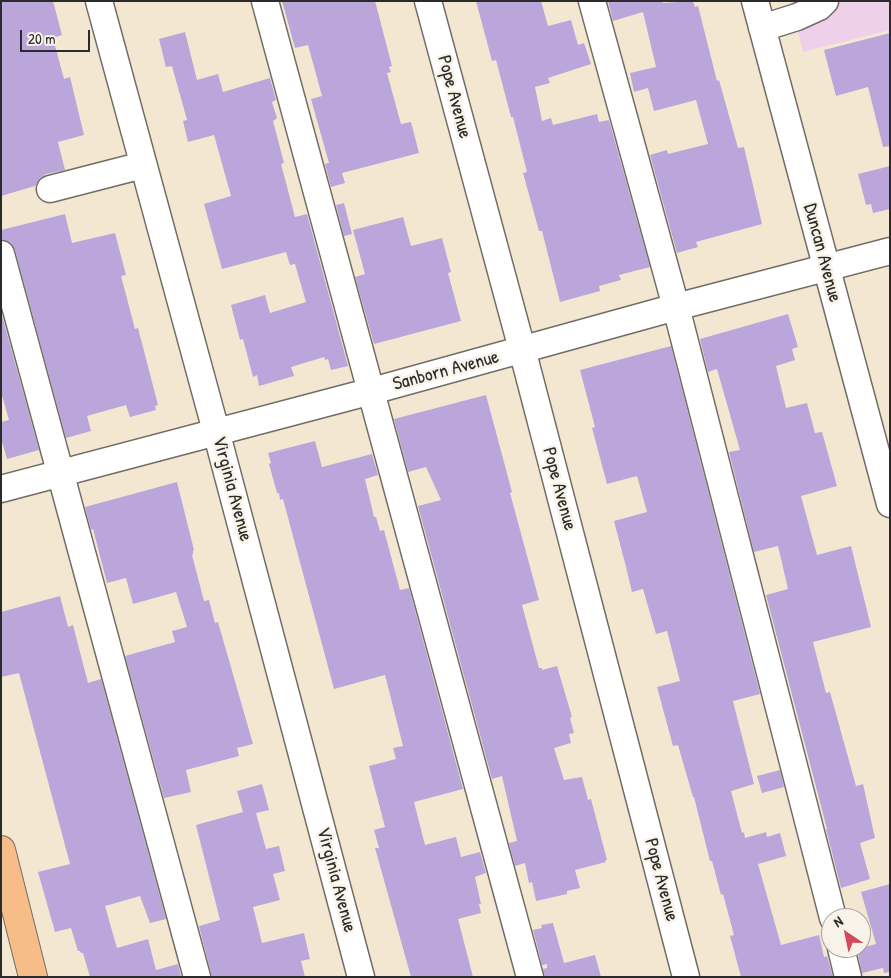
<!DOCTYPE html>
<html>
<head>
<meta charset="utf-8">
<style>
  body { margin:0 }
  #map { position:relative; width:891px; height:978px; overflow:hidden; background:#f4e7d1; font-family:"Patrick Hand",sans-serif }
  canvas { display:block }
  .frame { position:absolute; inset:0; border:2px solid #2b2b2b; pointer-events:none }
  .north { position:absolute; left:821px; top:908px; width:50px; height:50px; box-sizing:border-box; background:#f7f3e8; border:1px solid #a5a39c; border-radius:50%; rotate:326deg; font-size:14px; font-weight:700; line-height:20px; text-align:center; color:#2b2b2b }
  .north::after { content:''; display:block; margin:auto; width:18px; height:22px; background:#d1495b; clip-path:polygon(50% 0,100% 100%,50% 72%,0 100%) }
  .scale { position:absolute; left:20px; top:30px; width:70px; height:22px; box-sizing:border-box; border:2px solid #2b2b2b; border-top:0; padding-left:6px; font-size:15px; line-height:18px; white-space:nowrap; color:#2b2b2b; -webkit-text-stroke:4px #f7f3e8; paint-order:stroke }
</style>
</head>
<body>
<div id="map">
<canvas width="891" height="978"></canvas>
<div class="frame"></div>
<div class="north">N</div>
<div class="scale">20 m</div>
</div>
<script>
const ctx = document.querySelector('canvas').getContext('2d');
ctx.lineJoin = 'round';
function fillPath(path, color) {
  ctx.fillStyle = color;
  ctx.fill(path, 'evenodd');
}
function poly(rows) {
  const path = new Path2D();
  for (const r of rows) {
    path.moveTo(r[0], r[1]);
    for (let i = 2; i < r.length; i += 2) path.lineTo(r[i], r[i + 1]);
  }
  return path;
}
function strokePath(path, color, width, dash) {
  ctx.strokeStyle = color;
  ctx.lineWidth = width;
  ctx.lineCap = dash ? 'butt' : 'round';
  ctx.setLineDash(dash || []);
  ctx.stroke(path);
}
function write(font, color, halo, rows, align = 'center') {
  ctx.font = font + ' "Patrick Hand",sans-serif';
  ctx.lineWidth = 5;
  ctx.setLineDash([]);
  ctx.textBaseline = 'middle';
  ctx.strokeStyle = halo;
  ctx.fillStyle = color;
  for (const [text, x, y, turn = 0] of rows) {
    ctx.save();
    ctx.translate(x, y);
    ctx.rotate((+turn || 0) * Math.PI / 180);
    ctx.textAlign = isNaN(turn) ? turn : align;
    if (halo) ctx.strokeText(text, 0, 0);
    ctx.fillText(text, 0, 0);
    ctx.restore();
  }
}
fillPath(poly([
  [790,1,890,1,890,30,803,52]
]), '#eed0e8');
fillPath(poly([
  [1,1,53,1,62,35,53,38,64,79,70,77,84,135,58,142,65,170,46,174,40,178,35,186,1,196],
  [282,1,375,1,392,66,389,67,391,72,387,73,401,124,411,122,419,153,342,173,345,183,331,187,325,164,329,163,311,99,322,96,308,45,295,48],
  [476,1,541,1,548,26,571,20,578,45,584,43,591,64,548,78,550,83,535,87,542,121,551,118,553,125,597,114,599,122,609,120,650,267,619,275,621,280,599,286,600,291,560,302,542,231,539,231,523,173,527,172,513,117,511,117,496,60,492,61],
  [608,1,662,1,663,3,693,1,695,7,698,6,717,81,719,80,738,148,744,147,762,224,696,242,698,247,677,253,650,155,667,150,668,154,708,144,696,100,654,111,648,88,634,92,630,73,656,67,643,12,613,21],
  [185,32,197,80,218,74,223,92,270,78,276,100,272,102,277,118,273,121,284,163,281,164,295,217,307,214,348,366,331,370,328,359,325,360,324,357,291,367,294,376,259,386,257,375,253,377,243,339,240,340,231,305,265,295,270,313,306,302,295,264,290,265,286,252,222,269,204,204,231,196,214,135,188,142,183,121,187,120,172,66,166,67,159,39],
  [890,33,890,146,883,147,868,87,836,96,824,50],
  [890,166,890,209,873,213,871,204,866,205,858,174],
  [344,203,352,234,344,236,336,205],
  [65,214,72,243,115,233,126,275,121,276,135,329,138,328,158,405,155,406,156,410,130,417,126,405,87,416,91,431,66,438,15,250,11,243,1,239,1,230],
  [403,217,411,246,442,238,451,272,448,273,461,321,374,344,355,277,365,274,353,230],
  [1,312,39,450,7,459,1,438,1,422,9,420,1,392],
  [788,314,798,347,792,349,795,360,776,366,786,408,807,403,815,433,822,432,837,486,801,496,817,555,851,546,871,627,813,642,826,693,830,692,856,786,863,784,875,838,860,843,870,879,841,888,826,829,827,829,766,595,788,589,778,546,754,552,729,452,740,450,717,369,708,372,700,339],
  [671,346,760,694,733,701,754,784,731,791,742,833,744,832,745,838,766,832,767,837,780,833,786,856,758,864,781,945,819,935,824,957,827,956,833,977,741,977,730,936,734,935,723,894,721,895,712,861,710,861,694,797,693,797,678,745,673,746,657,687,680,681,667,631,656,634,643,589,632,592,626,567,614,521,647,512,637,476,607,484,592,428,595,427,580,370],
  [486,395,512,492,510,493,539,600,522,605,539,668,542,668,542,670,557,666,572,717,570,718,574,733,569,734,571,743,554,748,564,780,582,777,588,800,591,799,607,860,605,860,606,862,575,870,580,888,567,891,567,894,536,901,532,882,529,883,525,863,515,866,509,843,517,841,502,776,492,779,418,506,441,500,426,467,408,472,394,419],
  [315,441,322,467,372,454,378,475,365,479,374,517,376,517,380,531,384,530,400,590,409,588,463,789,414,802,425,845,456,837,461,857,480,852,486,873,475,877,481,904,479,904,481,913,458,919,473,977,411,977,375,848,379,848,374,830,385,827,369,766,396,759,393,748,403,746,385,675,334,689,283,499,280,500,279,493,277,493,269,464,271,463,268,453],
  [177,482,194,550,193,551,193,554,192,555,204,601,209,600,215,623,218,622,253,744,237,748,239,756,186,770,191,792,164,798,125,656,175,642,172,631,187,627,176,592,133,604,126,578,107,583,93,529,91,530,85,507],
  [60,596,68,627,73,625,88,683,101,679,166,919,150,923,140,896,105,906,117,948,148,939,156,970,178,964,181,977,90,977,83,953,81,953,80,951,78,951,71,928,55,932,38,872,70,864,19,673,1,677,1,612],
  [780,770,784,787,762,793,757,776],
  [262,784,269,810,256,813,266,849,279,846,285,871,273,874,280,900,253,907,262,943,304,933,310,959,301,961,305,977,212,977,199,926,220,920,196,825,243,812,237,791],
  [890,884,890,972,884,973,883,968,862,973,857,949,876,944,861,892],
  [553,923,564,963,595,955,601,977,545,977,543,969,547,968,547,964,542,965,533,930,542,928,541,925]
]), '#bba6dc');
const minor = poly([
  [99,1,216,431,361,977],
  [265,1,530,977],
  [428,1,522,349,686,977],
  [592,1,676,307,833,918],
  [755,1,890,504],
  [762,28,797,17,819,7,825,1],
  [50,189,143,165],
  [1,254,197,977],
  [1,489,372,391,676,307,890,251],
  [841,948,848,977]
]);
const major = poly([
  [1,850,33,977]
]);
strokePath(minor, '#716d65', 29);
strokePath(major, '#716d65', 30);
strokePath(minor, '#fff', 26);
strokePath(major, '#f7bd88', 28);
write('19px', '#2b2b2b', '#f7f3e8', [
  ["Pope Avenue",454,97,75],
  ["Duncan Avenue",822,253,75],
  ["Sanborn Avenue",446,371,-15],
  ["Virginia Avenue",232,489,75],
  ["Pope Avenue",559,489,75],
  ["Virginia Avenue",336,880,75],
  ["Pope Avenue",661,880,75]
]);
</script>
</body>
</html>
